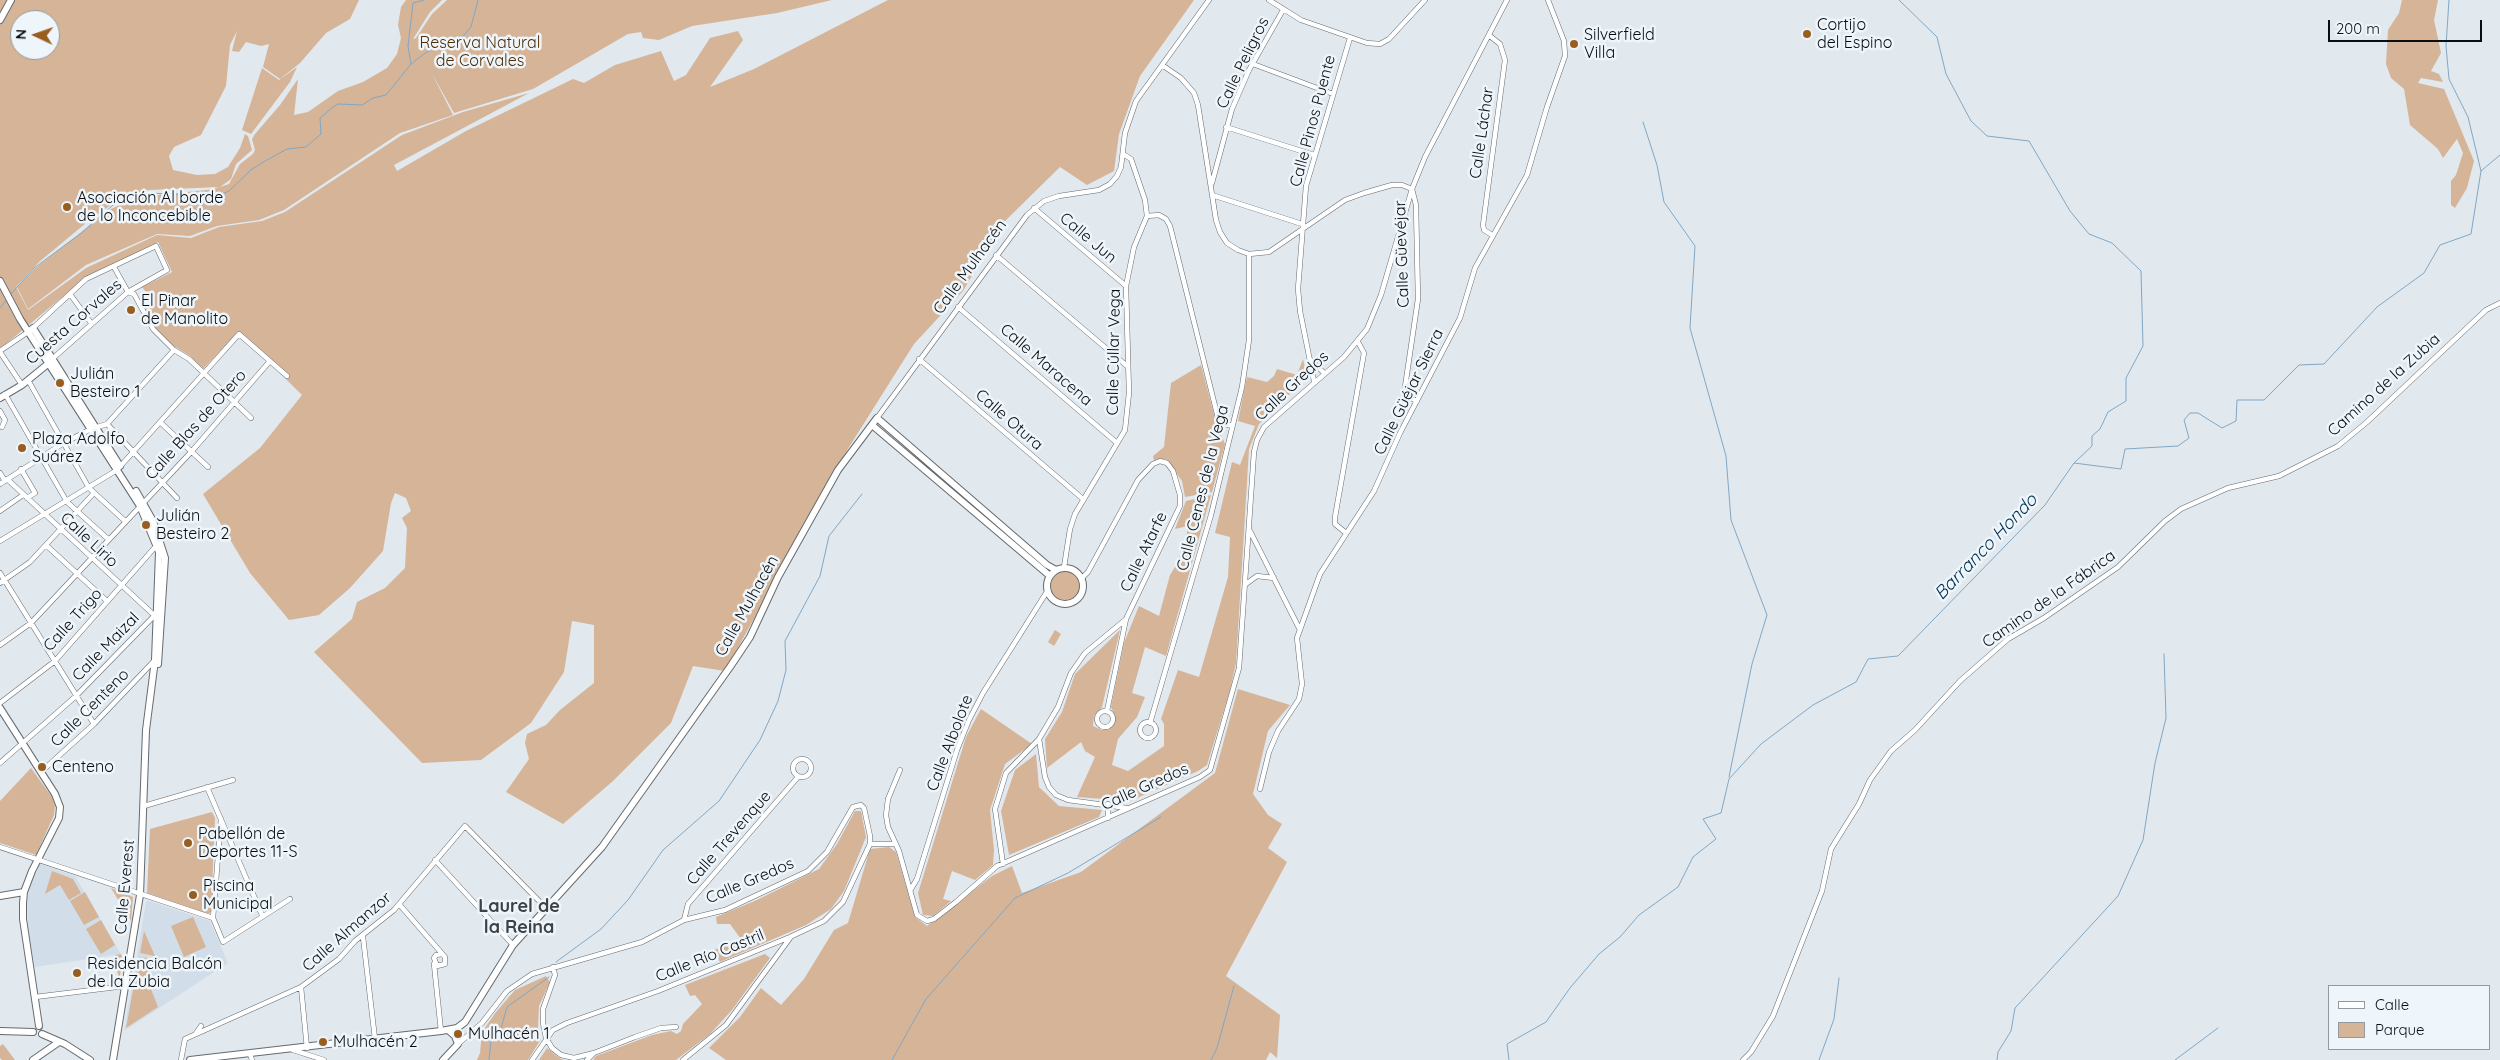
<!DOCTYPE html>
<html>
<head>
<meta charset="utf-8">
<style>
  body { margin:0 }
  #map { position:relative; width:2500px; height:1060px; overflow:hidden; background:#e1e8ee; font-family:Quicksand,sans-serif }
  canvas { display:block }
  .legend { position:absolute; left:2328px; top:985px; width:162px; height:65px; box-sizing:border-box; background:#eef6fc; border:1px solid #93999d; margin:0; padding:6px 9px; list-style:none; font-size:15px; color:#0b0d0f }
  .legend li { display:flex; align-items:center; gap:10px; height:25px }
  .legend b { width:25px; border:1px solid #93999d }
  .north { position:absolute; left:10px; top:10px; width:50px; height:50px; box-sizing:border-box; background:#eef6fc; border:1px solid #93999d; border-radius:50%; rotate:273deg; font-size:14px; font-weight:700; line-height:20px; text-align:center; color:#0b0d0f }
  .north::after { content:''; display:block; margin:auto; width:18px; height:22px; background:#995e1f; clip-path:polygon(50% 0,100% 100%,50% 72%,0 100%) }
  .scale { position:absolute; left:2328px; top:20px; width:154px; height:22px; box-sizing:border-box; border:2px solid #0b0d0f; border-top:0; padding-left:6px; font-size:15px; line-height:18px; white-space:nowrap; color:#0b0d0f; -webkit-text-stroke:4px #eef6fc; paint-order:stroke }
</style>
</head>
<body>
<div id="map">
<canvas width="2500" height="1060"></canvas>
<ul class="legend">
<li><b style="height:6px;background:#fff"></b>Calle</li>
<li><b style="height:14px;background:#d5b498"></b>Parque</li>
</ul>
<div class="north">N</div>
<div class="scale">200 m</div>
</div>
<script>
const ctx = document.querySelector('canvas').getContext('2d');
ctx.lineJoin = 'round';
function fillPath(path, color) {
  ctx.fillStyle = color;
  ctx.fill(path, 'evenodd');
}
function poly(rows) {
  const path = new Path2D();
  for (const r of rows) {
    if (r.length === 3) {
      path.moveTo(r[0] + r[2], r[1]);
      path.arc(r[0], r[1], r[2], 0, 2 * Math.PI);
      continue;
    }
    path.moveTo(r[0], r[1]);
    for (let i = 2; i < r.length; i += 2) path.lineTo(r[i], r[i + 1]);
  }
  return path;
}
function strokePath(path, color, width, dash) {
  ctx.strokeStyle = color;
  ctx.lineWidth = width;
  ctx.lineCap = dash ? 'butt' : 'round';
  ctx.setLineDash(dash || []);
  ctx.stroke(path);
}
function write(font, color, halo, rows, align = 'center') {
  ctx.font = font + ' Quicksand,sans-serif';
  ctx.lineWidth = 5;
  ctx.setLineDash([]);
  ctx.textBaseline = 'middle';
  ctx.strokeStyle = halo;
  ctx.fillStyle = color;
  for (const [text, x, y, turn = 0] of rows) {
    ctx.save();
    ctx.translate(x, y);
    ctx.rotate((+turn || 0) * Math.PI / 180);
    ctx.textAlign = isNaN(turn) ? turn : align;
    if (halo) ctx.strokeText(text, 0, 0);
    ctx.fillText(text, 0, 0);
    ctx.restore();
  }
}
fillPath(poly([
  [40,864,75,876,121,954,35,967,28,929,27,901,30,886],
  [149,901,210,921,228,963,124,1031,146,902]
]), '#d1dee9');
fillPath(poly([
  [0,0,359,0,350,19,326,33,300,63,280,79,263,67,269,44,261,46,246,42,239,52,232,51,237,31,230,45,226,86,201,135,174,147,169,156,173,170,197,175,215,174,228,167,240,148,245,134,248,136,252,150,236,164,231,179,220,187,229,184,240,164,253,154,255,150,252,139,255,134,280,105,298,79,294,115,308,112,338,91,363,82,387,68,397,54,401,38,398,25,401,7,406,0,442,0,430,12,413,39,416,38,432,14,447,0,832,0,777,13,692,26,659,40,643,38,641,32,628,34,533,89,454,113,431,72,453,115,400,133,284,210,259,220,217,226,190,236,157,234,86,265,28,309,17,287,34,269,111,209,138,197,207,190,219,187,149,190,124,196,92,218,39,262,16,287,28,310,86,268,157,235,191,238,219,227,262,221,285,212,402,135,463,112,529,93,394,165,397,171,466,131,573,79,584,83,615,65,661,51,674,81,686,75,710,38,738,31,743,40,710,87,754,69,888,0,1194,0,1140,76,1119,134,1114,171,1087,185,1060,167,1003,223,963,291,914,344,849,447,725,671,693,666,671,723,613,781,563,824,506,792,529,759,525,743,527,734,546,725,560,710,594,683,594,625,572,621,564,672,531,723,481,760,422,763,314,652,352,619,357,602,385,588,405,568,407,528,402,518,411,511,406,498,395,493,391,503,383,551,350,588,319,615,289,620,250,573,203,494,260,448,302,395,238,332,203,369,190,356,172,345,154,327,142,306,149,296,142,287,172,272,158,242,85,278,0,349],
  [20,20,50,20,50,50,20,50],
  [2402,0,2438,0,2434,20,2441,53,2431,71,2439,74,2443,82,2421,78,2418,83,2444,89,2474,161,2467,188,2455,208,2451,205,2451,181,2456,175,2463,153,2457,139,2443,158,2438,149,2410,125,2404,89,2391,78,2386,64,2388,30,2399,13],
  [297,67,290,82,251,134,242,130,262,68,279,80],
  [1303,359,1307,377,1259,424,1249,449,1236,663,1230,690,1207,765,1198,771,1130,801,1077,797,1095,757,1085,751,1081,742,1047,768,1045,739,1062,712,1075,674,1120,630,1102,707,1094,716,1093,726,1102,730,1113,726,1115,716,1111,707,1124,643,1139,606,1159,616,1170,575,1175,567,1186,541,1188,526,1175,529,1186,501,1211,495,1166,656,1145,647,1132,693,1145,697,1137,717,1118,739,1112,765,1128,771,1164,746,1164,724,1161,719,1178,670,1199,677,1228,577,1230,537,1215,533,1232,462,1240,465,1255,426,1238,421,1247,377,1267,382,1274,376,1277,369,1297,375],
  [1201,365,1217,426,1225,444,1212,492,1185,497,1182,481,1166,459,1154,461,1153,456,1164,447,1171,383],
  [1065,586,15],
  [1055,630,1061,634,1054,646,1048,642],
  [1238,689,1290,705,1268,731,1253,794,1268,815,1282,824,1268,848,1287,862,1226,976,1280,1015,1277,1058,1270,1052,1266,1060,726,1060,709,1048,740,1017,761,988,781,1005,804,979,834,930,848,923,870,849,889,847,896,852,915,917,927,926,992,876,1012,866,1022,893,1081,872,1215,773],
  [981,709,1032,744,1005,764,990,810,994,850,993,865,975,880,952,871,943,899,951,901,933,916,923,915,918,893,966,737],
  [1036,754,1039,787,1059,806,1102,810,1099,817,1009,855,1001,811,1015,770],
  [31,768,52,797,55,806,54,815,36,855,0,843,0,801],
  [855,811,861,811,866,837,844,891,831,909,806,925,720,962,714,950,741,939,730,924,717,924,716,917,757,900,819,869,837,844],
  [212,812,215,818,211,912,208,914,147,893,150,829],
  [52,871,73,879,81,893,69,900,60,885,45,894],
  [111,888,133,897,131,921],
  [85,892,99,917,84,925,70,901],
  [193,917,206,947,184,957,171,926],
  [101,920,115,945,101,954,86,929],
  [144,931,155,956,140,953],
  [121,954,123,959,119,981,115,955],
  [765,954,770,958,732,1010,710,1034,676,1060,593,1060,596,1056,652,1035,671,1031,677,1034,681,1031,683,1024,702,1004,695,995,690,996,685,985],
  [139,957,149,958,147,979,158,1007,126,1028],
  [546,976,550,982,539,1006,538,1027,541,1039,528,1060,477,1060,480,1053,482,1032,496,1012,515,990],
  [3,1044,15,1060,2,1060,0,1058,0,1046],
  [547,1048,559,1058,564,1060,539,1060]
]), '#d5b498');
strokePath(poly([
  [1899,0,1937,37,1946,74,1971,121,1987,136,2029,141,2070,211,2089,234,2112,243,2141,271,2143,346,2126,378,2126,401,2108,412,2100,429,2092,436,2092,446,2074,463],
  [2449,0,2446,46,2449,79,2468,117,2481,171],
  [411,64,408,46,413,3,424,0],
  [1643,122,1657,165,1664,202,1695,246,1690,328,1726,456,1731,520,1767,615,1752,664,1729,777],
  [11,294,34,268,80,234,113,205,130,197,149,193,213,196,222,194,229,191,252,169,267,160,287,149,306,147,321,134,320,118,333,107,338,104,362,105,373,98,386,95,411,64,424,54,443,43,458,42,471,27,478,0],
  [0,308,7,299],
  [556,962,601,929,628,900,663,850,719,801,760,740,778,701,786,670,785,641,820,576,829,536,862,494],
  [489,1060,491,1041,500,1032,507,1007,549,977],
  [892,1060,926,999,1015,898,1068,873,1161,817],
  [1211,1060,1217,1048,1234,986],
  [1509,1060,1507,1044,1546,1022,1570,988,1599,954,1620,937,1639,915,1678,887,1693,857,1716,839,1703,819,1721,813,1729,779,1761,744,1813,705,1856,682,1868,659,1898,656,2045,505,2074,463,2121,469,2125,449,2178,446,2189,438,2184,420,2190,413,2198,413,2222,428,2236,421,2237,400,2264,400,2299,365,2324,364,2377,307,2424,273,2440,245,2471,234,2481,171,2500,155],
  [1819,1060,1834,1019,1839,978],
  [1997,1060,1998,1052,2011,1031,2015,1008,2118,896,2143,840,2155,763,2166,718,2164,654],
  [2175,1060,2218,1028]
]), '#81a7c5', 1);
const street = poly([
  [1269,0,1301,20,1367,43,1380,44,1389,39,1425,0],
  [1490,36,1500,44,1505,60,1483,225,1484,230,1492,235],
  [1253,64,1333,94],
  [1162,65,1181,78,1194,93,1198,105,1216,220,1220,232,1227,243,1238,250,1249,254,1269,252,1345,200,1364,193,1392,185,1402,185,1412,189,1416,205,1418,299,1405,387,1408,397,1417,401],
  [1226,127,1314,155],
  [1123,154,1131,159,1145,200,1147,216],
  [1212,183,1232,109,1249,70,1283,10],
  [1212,195,1302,224],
  [1034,208,1126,286],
  [1147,216,1159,215,1166,219,1170,226,1219,422,1232,426],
  [996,255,1127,366],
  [114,267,128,292,134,294,153,329,174,350,189,359,251,418],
  [70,294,91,323],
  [958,307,1117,443],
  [33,328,86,279,156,246,167,270,128,292,51,360],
  [0,351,28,332],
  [0,352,22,385],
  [919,359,1083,499],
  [1311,360,1324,373],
  [28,380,89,488,125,521],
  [1314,381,1300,311,1298,289,1306,186,1350,38],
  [5,394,67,502,108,539],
  [0,411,5,420,2,427],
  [877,418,1027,215,1044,201,1059,196,1099,190,1110,184,1117,176,1121,167,1125,133,1136,101,1209,0],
  [161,423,208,467],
  [107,424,177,498],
  [21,469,35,493,27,498],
  [0,473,5,481],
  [7,479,155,616],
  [0,484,62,444,91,429,107,424,174,350],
  [0,511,23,495],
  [1250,531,1299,628],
  [1346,533,1335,524,1335,517,1364,353,1358,342],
  [0,541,117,470,239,334,287,376],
  [47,546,107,601],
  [1064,567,1070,529,1075,514,1125,430,1129,393,1126,286,1134,247,1147,216],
  [0,573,94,724],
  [1082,578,1088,572,1138,480,1153,464,1160,461,1167,463,1173,471,1180,495,1180,506,1126,619,1107,711],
  [0,583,30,562,94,493],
  [1246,584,1257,576,1274,578],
  [0,645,31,623,192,451,270,361],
  [0,703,55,661,156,546],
  [1105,719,8],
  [1148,730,8],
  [1150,723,1211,515,1242,387,1249,340,1249,254],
  [1039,739,1045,777,1049,787,1056,795,1068,800,1127,808],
  [802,768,9],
  [0,763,76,696,154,616],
  [900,770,888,799,886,815,888,827,899,851,917,915,927,921,934,919,956,902,997,866,1200,777,1210,770,1239,668,1254,452,1257,440,1264,427,1344,357,1367,329,1381,295,1412,189,1425,157,1507,0],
  [41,772,94,724,154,661],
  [207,787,262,915],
  [1260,789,1269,752,1278,731,1299,699,1302,684,1297,638,1320,574,1374,491,1400,433,1460,318,1475,268,1527,175,1547,107,1565,56,1564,41,1548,0],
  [1108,804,1108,818],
  [144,806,233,780],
  [221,819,213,918,223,942,290,899],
  [870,844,895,844],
  [0,847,213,918],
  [435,860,513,945],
  [1003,864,995,809,1006,773,1039,739,1058,707,1071,673,1085,653,1125,620],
  [911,889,917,879,957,750,969,720,983,693,1048,590],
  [399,904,445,957,445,964,437,966,434,958,436,955,442,954],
  [684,920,688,904,798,777],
  [363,937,375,1039],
  [434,964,441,1031],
  [553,967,555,975,543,1009,543,1023,546,1038,552,1048,561,1055,574,1058,594,1053],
  [301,987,307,1048],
  [35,997,125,986],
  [196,1033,201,1026],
  [458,1044,482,1023,507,991,532,974,642,942,684,920,725,910,808,871,827,852,853,807,861,805,864,808,870,836,870,844,843,902,824,921,790,937,658,991,567,1023,553,1030,532,1060],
  [293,1050,324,1060],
  [250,1054,252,1060],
  [181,1060,185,1039,301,987,339,959,355,941,394,910,465,826,546,908],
  [587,1060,594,1053,635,1037,661,1028,676,1027],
  [683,1060,726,1025,790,938],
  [1743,1060,1751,1052,1773,1016,1822,891,1831,849,1859,804,1870,780,1891,751,1915,730,1960,681,2008,639,2044,618,2118,567,2165,521,2181,509,2228,488,2279,476,2338,446,2367,422,2486,310,2500,303]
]);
const secondary = poly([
  [0,20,11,0],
  [0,281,20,319,140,506,159,552,155,660,146,730,140,895,113,1060],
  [28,332,33,328,120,466],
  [0,398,22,385,49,363],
  [872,425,1050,576],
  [136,491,153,521,165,558,158,664],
  [1065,586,18],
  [0,708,55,794,60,807,59,818,32,871,24,892,23,903,23,919,39,1026],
  [0,896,24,892],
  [0,1031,33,1032],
  [42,1034,65,1044,90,1060],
  [33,1060,59,1042],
  [190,1060,441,1031,457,1028,465,1022,513,945,602,847,730,667,750,637,778,577,838,470,877,418,1047,565,1056,570],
  [443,1060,458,1044,455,1036,448,1030]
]);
strokePath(street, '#656b70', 5.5);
strokePath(secondary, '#656b70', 8);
strokePath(street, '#fff', 4.5);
strokePath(secondary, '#fff', 6);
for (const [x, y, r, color] of [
  [1807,34,5,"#995e1f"],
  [1574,44,5,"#995e1f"],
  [67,207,5,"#995e1f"],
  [131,310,5,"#995e1f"],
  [60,383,5,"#995e1f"],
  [22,448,5,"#995e1f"],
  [146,525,5,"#995e1f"],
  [42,767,5,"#995e1f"],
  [188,843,5,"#995e1f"],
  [193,895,5,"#995e1f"],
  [77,973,5,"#995e1f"],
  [458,1034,5,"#995e1f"],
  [323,1042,5,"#995e1f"]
]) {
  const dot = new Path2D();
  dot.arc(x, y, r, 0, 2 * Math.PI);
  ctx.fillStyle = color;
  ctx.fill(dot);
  strokePath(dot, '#eef6fc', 2);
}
write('16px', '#0b0d0f', '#eef6fc', [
  ["Cortijo",1817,25],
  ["del Espino",1817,43],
  ["Silverfield",1584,35],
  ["Villa",1584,53],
  ["Asociación Al borde",77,198],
  ["de lo Inconcebible",77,216],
  ["El Pinar",141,301],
  ["de Manolito",141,319],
  ["Julián",70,374],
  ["Besteiro 1",70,392],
  ["Plaza Adolfo",32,439],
  ["Suárez",32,457],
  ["Julián",156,516],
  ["Besteiro 2",156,534],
  ["Centeno",52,767],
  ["Pabellón de",198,834],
  ["Deportes 11-S",198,852],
  ["Piscina",203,886],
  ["Municipal",203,904],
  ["Residencia Balcón",87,964],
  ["de la Zubia",87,982],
  ["Mulhacén 1",468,1034],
  ["Mulhacén 2",333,1042]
], 'left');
write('16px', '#4f2c04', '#eef6fc', [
  ["Reserva Natural",480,43],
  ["de Corvales",480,61]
]);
write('16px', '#0b0d0f', '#eef6fc', [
  ["Calle Peligros",1243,63,-64],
  ["Calle Pinos Puente",1313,121,-75],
  ["Calle Láchar",1482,133,-82],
  ["Calle Jun",1088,238,40],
  ["Calle Güevéjar",1402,254,-92],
  ["Calle Mulhacén",970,267,-54],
  ["Cuesta Corvales",74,322,-41],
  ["Calle Cúllar Vega",1114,352,-89],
  ["Calle Maracena",1046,365,41],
  ["Camino de la Zubia",2384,385,-42],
  ["Calle Gredos",1292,386,-43],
  ["Calle Güéjar Sierra",1409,392,-64],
  ["Calle Otura",1009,420,41],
  ["Calle Blas de Otero",196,425,-48],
  ["Calle Cenes de la Vega",1203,488,-76],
  ["Calle Lirio",89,540,43],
  ["Calle Atarfe",1144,552,-64],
  ["Camino de la Fábrica",2049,599,-35],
  ["Calle Mulhacén",747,606,-61],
  ["Calle Trigo",73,620,-48],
  ["Calle Maizal",106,647,-46],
  ["Calle Centeno",90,708,-45],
  ["Calle Albolote",950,743,-69],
  ["Calle Gredos",1145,787,-24],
  ["Calle Trevenque",729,838,-49],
  ["Calle Gredos",750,881,-23],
  ["Calle Everest",125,887,-85],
  ["Calle Almanzor",347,932,-41],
  ["Calle Río Castril",710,956,-22]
]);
write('italic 18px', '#002f4d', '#eef6fc', [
  ["Barranco Hondo",1986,547,-46]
]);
write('bold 18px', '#3d4247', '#eef6fc', [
  ["Laurel de",519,907],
  ["la Reina",519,928]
]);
</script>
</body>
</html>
